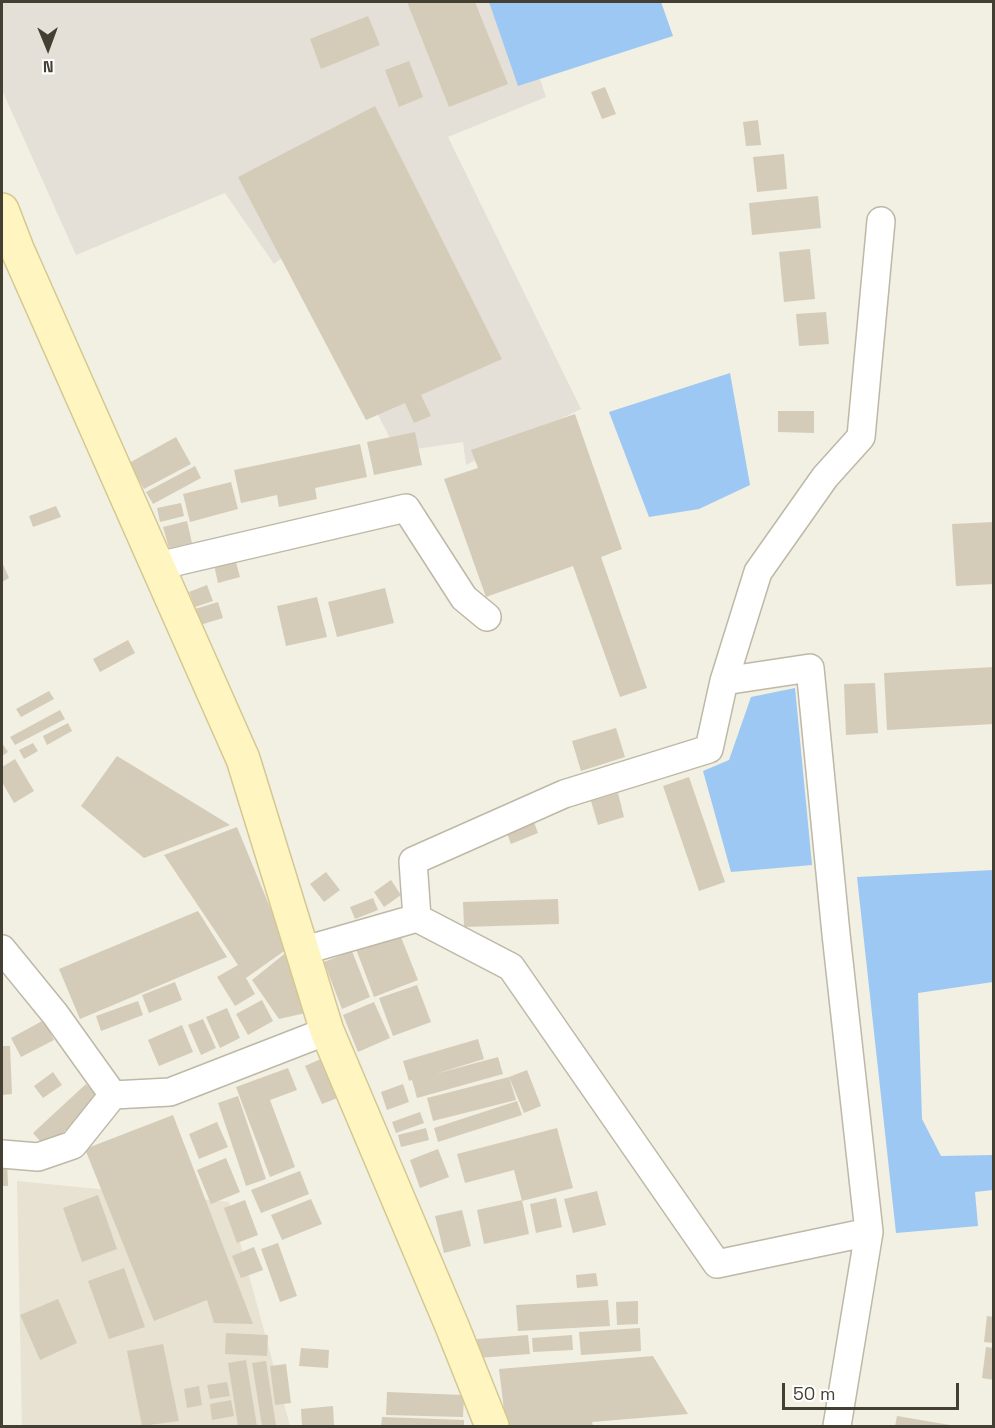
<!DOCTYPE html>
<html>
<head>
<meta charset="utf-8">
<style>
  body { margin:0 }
  #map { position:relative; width:995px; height:1428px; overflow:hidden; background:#f2efe3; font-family:"Space Grotesk",sans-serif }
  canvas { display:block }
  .frame { position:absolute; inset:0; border:3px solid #443f33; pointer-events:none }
  .north { position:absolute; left:18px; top:18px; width:60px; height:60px; -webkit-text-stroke:4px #fff; paint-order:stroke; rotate:179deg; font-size:16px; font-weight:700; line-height:24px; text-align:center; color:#443f33 }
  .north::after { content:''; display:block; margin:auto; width:21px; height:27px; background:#443f33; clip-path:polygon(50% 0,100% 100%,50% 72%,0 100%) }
  .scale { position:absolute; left:782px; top:1383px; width:177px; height:27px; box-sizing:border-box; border:3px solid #443f33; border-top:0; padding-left:8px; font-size:18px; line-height:21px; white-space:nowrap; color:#443f33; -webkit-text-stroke:4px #fff; paint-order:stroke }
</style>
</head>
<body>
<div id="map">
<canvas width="995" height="1428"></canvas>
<div class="frame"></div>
<div class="north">N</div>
<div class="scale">50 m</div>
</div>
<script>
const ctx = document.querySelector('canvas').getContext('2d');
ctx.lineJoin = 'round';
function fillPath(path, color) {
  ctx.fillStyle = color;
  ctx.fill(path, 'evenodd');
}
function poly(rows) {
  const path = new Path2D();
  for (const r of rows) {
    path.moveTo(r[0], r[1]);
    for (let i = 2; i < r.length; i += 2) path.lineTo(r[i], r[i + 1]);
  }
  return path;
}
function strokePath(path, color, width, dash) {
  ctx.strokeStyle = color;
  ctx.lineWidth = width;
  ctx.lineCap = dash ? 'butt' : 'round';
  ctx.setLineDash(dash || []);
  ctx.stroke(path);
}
fillPath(poly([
  [17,1181,229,1202,290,1426,22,1426]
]), '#e7e2d1');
fillPath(poly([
  [2,2,514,2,546,97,448,137,581,409,466,465,463,442,397,452,294,249,274,264,225,193,76,255,2,90]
]), '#e4e0d8');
fillPath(poly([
  [489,2,661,2,673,36,518,86],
  [730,373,750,485,699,509,649,517,609,412],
  [795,688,812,865,731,872,703,771,729,760,751,697],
  [993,870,993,982,918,993,922,1119,941,1156,993,1155,993,1190,975,1192,978,1226,896,1233,857,877]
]), '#9cc8f3');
fillPath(poly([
  [407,2,475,2,508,84,449,107],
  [368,16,380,45,321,69,310,39],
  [409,61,423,97,399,107,385,70],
  [605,87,616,114,602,119,591,92],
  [375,106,502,359,421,395,431,416,414,423,405,403,366,420,238,177],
  [758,120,761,145,746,146,743,122],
  [784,154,787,189,757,192,753,157],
  [818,196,821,228,752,235,749,203],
  [810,249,815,299,784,302,779,252],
  [826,312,829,344,799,346,796,314],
  [778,411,814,411,814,433,778,432],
  [575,414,622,549,601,557,647,688,620,697,573,566,486,597,444,479,478,468,471,450],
  [415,432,422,465,374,475,367,442],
  [176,437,191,464,144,489,129,463],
  [360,444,367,477,315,488,317,499,279,507,277,495,241,503,234,470],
  [195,466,201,478,153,504,146,492],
  [231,482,238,509,190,522,183,494],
  [181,503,184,516,160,522,157,508],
  [56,506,61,517,33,527,29,516],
  [187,521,192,543,169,548,163,527],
  [994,522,994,584,956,586,952,524],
  [235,559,240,577,218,583,214,565],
  [2,562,9,578,2,582],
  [207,585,213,601,195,607,189,592],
  [385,588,394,623,337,637,328,602],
  [317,597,327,637,286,646,277,606],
  [218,602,223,618,200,625,195,609],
  [128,640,135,653,100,672,93,659],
  [994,667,994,724,887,730,884,673],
  [875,683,878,733,846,735,844,684],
  [49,691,54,699,21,717,16,709],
  [60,710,65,719,15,745,10,737],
  [68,723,72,731,47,745,43,736],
  [616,728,625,757,581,771,572,741],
  [2,743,8,752,2,756],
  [33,743,38,751,24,759,19,750],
  [117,756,230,825,144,858,81,806],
  [15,759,34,791,14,803,2,782,2,767],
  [689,777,725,882,699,891,663,786],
  [618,793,624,817,598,825,591,801],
  [532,817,538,833,511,844,505,828],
  [237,827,287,949,246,978,255,994,235,1006,217,977,238,965,164,855],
  [326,872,340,890,324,902,310,884],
  [391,880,401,895,384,907,374,892],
  [373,898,378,910,355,919,350,907],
  [558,899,559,924,464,927,463,902],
  [198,911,227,957,80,1019,59,969],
  [399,932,418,980,374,997,356,949],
  [288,951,310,1012,279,1019,252,980],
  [352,951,370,997,342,1009,324,962],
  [175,982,182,1000,149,1013,142,995],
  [417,985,431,1022,393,1036,379,998],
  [262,1000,273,1021,248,1035,236,1014],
  [138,1001,143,1015,101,1031,96,1016],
  [374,1002,390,1038,358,1052,343,1015],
  [227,1008,240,1038,220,1048,206,1017],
  [203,1019,216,1048,201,1055,188,1025],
  [44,1020,54,1040,21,1057,11,1038],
  [182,1025,193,1052,159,1066,148,1040],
  [478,1039,484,1059,435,1074,498,1057,503,1074,417,1098,412,1080,409,1081,403,1061],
  [2,1046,10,1046,12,1094,2,1095],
  [323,1058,340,1097,322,1104,305,1066],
  [288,1068,297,1090,270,1100,295,1167,270,1177,236,1087],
  [527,1070,541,1106,524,1113,509,1077,516,1100,433,1121,427,1098,509,1077],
  [53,1072,62,1085,43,1098,34,1086],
  [86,1084,100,1099,46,1148,33,1133],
  [403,1084,409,1102,387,1110,381,1092],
  [238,1096,266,1179,246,1186,218,1103],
  [517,1101,522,1115,438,1142,434,1128],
  [420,1112,424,1123,396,1133,392,1122],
  [173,1115,253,1324,214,1323,207,1300,154,1321,85,1149],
  [217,1122,228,1147,199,1159,189,1134],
  [426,1128,429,1140,401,1147,398,1135],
  [557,1128,573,1188,522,1201,514,1170,465,1183,457,1154],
  [438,1149,449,1177,420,1188,410,1160],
  [226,1158,240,1192,211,1204,197,1170],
  [7,1160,8,1186,2,1186,2,1161],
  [300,1171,309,1194,261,1213,251,1190],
  [597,1191,606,1225,573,1233,564,1199],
  [98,1195,117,1249,82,1262,63,1208],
  [556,1198,562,1227,536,1233,530,1204],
  [311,1199,322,1224,282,1240,271,1215],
  [245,1200,258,1235,237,1243,224,1208],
  [522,1200,529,1234,484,1244,477,1210],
  [462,1210,471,1246,444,1253,435,1216],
  [278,1243,297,1296,280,1302,261,1249],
  [254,1247,263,1270,241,1278,232,1256],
  [124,1268,145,1327,109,1339,88,1281],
  [596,1273,598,1286,577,1288,576,1275],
  [58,1299,77,1343,40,1360,20,1315],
  [608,1300,610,1326,518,1331,516,1305],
  [638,1301,638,1324,617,1325,616,1302],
  [987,1316,994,1317,994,1343,984,1342],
  [640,1328,641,1351,581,1355,579,1332],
  [226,1333,268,1335,267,1356,225,1354],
  [528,1335,530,1354,478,1358,477,1339],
  [572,1335,573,1350,533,1352,532,1338],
  [163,1344,179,1421,142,1426,127,1351],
  [986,1347,994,1348,994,1380,982,1378],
  [301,1348,329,1350,328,1368,299,1366],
  [653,1356,688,1414,592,1422,593,1426,506,1426,499,1369],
  [246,1360,257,1426,238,1426,228,1363],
  [266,1361,276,1426,262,1426,252,1363],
  [286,1364,291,1403,275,1405,270,1366],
  [227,1382,230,1396,210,1399,207,1385],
  [199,1386,202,1405,187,1408,184,1389],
  [387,1392,464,1395,463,1417,386,1415],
  [231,1400,234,1416,212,1420,210,1404],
  [333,1406,334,1425,302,1426,301,1409],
  [897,1416,950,1425,950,1426,895,1426],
  [382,1417,464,1420,464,1426,381,1426]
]), '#d4ccb8');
const street = poly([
  [158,566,406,508,464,598,487,617],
  [724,681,758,572,825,477,861,437,881,221],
  [417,918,413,861,564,794,709,749,724,681,810,668,836,934,869,1232,837,1426],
  [2,949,55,1014,113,1095,170,1092,327,1031],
  [302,951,417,918,511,967,717,1264,869,1232],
  [2,1154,38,1157,73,1145,113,1095]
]);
const secondary = poly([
  [2,210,17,249,243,759,327,1031,452,1326,492,1426]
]);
strokePath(street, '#beb8a6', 30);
strokePath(secondary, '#d4c891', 36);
strokePath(street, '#fff', 27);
strokePath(secondary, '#fff5c1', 33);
</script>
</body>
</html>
